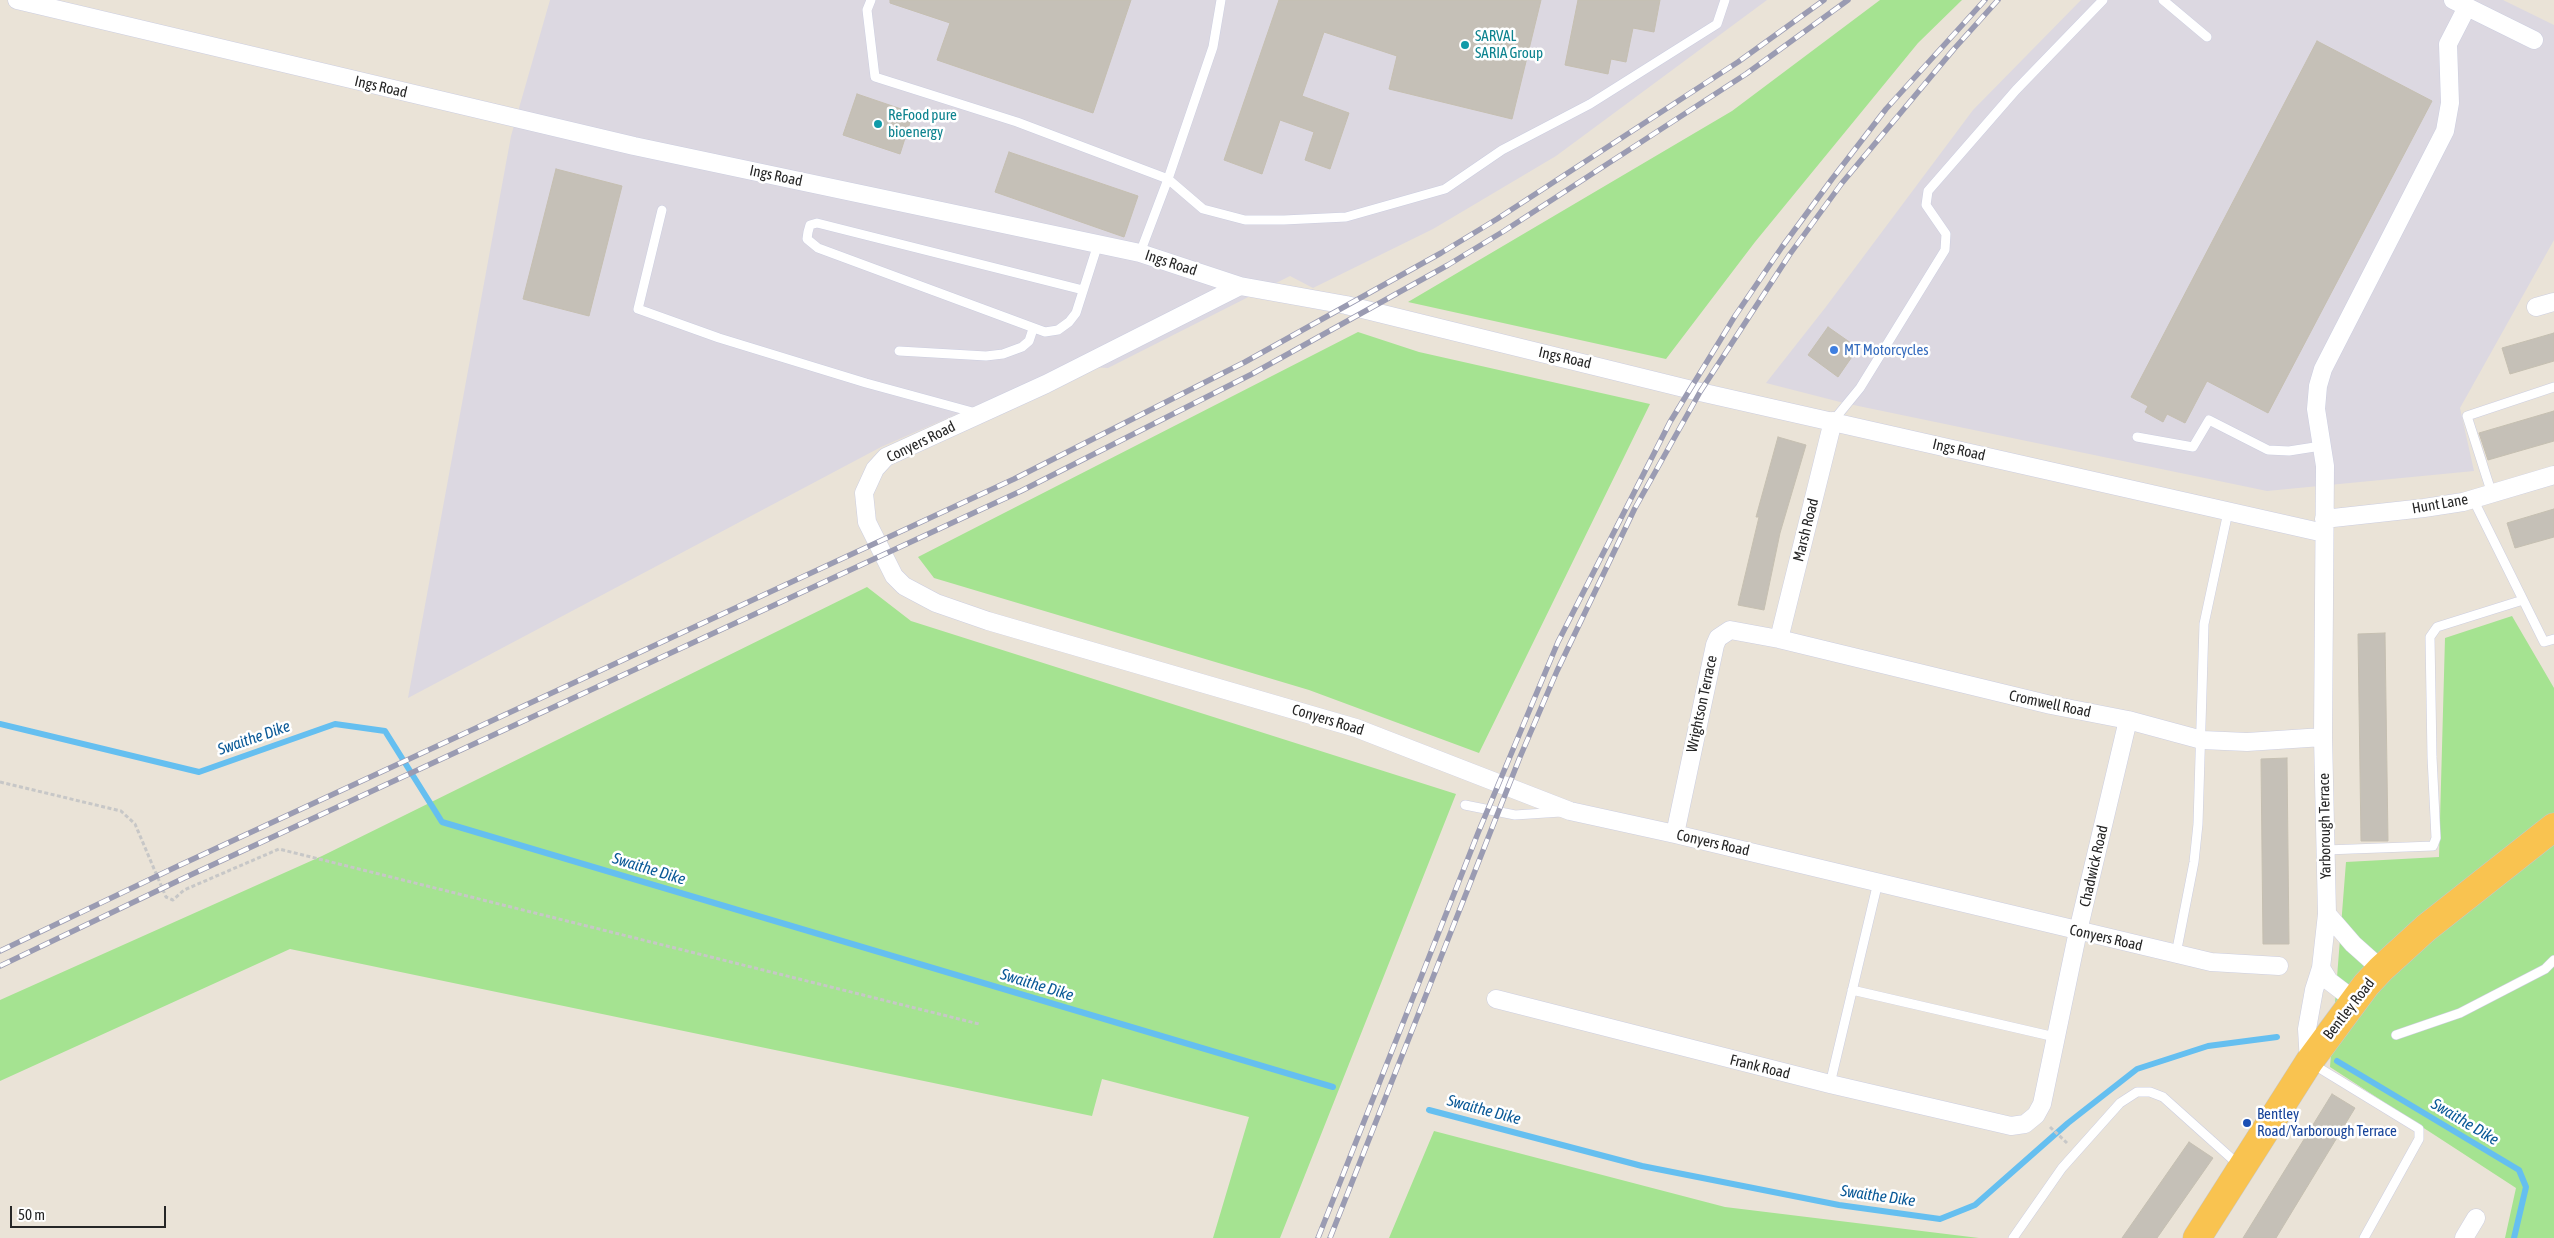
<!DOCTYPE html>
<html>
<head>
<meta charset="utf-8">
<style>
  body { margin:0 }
  #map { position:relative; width:2554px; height:1238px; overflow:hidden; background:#eae3d7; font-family:"Asap Condensed",sans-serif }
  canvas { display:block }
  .scale { position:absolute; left:10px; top:1206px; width:156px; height:22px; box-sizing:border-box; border:2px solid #262626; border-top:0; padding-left:6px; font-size:15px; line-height:18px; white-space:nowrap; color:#262626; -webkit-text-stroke:4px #fff; paint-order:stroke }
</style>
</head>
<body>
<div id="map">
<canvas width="2554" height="1238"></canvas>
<div class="scale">50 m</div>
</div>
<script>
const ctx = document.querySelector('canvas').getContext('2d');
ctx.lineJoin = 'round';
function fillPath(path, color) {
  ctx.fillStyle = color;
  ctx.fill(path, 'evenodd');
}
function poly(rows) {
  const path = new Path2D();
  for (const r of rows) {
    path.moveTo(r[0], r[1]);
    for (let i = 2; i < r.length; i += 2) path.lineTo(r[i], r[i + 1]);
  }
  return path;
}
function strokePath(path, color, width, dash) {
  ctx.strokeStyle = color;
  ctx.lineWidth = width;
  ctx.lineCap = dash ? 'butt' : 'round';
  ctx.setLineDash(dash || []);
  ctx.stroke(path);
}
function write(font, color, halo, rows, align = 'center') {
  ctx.font = font + ' "Asap Condensed",sans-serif';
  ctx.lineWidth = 5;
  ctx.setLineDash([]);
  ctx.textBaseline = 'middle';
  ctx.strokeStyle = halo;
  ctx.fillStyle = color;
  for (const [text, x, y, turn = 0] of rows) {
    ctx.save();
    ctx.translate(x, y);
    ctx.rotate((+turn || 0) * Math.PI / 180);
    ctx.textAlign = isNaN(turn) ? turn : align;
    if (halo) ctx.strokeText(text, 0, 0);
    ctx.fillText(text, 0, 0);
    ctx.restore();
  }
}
fillPath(poly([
  [550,0,1767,0,1556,156,1433,229,1313,288,1290,276,1108,368,1067,366,881,447,408,698,511,136],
  [2081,0,2503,0,2554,25,2554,240,2460,408,2474,471,2267,491,1844,403,1766,383,1825,308,1973,110]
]), '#dcd8e1');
fillPath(poly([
  [1880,0,1962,0,1918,43,1755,242,1666,359,1408,302,1732,111],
  [1358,332,1419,352,1650,404,1479,753,1309,690,934,578,918,557],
  [867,587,911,621,1456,794,1280,1238,1213,1238,1249,1117,1102,1079,1092,1116,290,949,0,1081,0,1000,322,856],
  [2512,616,2554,688,2554,1238,2505,1238,2516,1188,2330,1067,2346,862,2439,857,2445,638],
  [1434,1131,1725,1207,1979,1238,1389,1238]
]), '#a5e391');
strokePath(poly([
  [0,724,199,772,335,724,385,731,442,822,1333,1087],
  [2337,1061,2519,1170,2526,1187,2514,1238],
  [1429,1110,1642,1166,1839,1205,1940,1219,1975,1205,2068,1123,2137,1069,2208,1046,2277,1037]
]), '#65bff0', 6);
const building = poly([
  [890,0,1131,0,1093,113,937,60,950,23,890,3,890,0],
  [1279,0,1541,0,1512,119,1389,89,1397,56,1324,32,1302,96,1349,113,1330,169,1305,160,1314,132,1280,120,1262,174,1224,160,1279,0],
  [1578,0,1660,0,1654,32,1633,28,1626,62,1611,59,1608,74,1565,65,1578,0],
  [2317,41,2432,101,2268,413,2207,381,2185,423,2167,414,2163,422,2145,412,2148,406,2131,397,2317,41],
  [857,94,913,113,900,154,843,135,857,94],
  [1009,152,1138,196,1124,237,995,192,1009,152],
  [556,169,622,186,589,316,523,299,556,169],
  [1828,327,1858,348,1838,377,1808,355,1828,327],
  [2554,333,2554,361,2510,374,2502,348,2554,333],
  [2554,411,2554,441,2488,460,2479,433,2554,411],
  [1778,437,1806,445,1780,533,1764,610,1738,605,1759,517,1756,517,1778,437],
  [2554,509,2554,537,2515,548,2507,523,2554,509],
  [2385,633,2388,841,2361,841,2358,634,2385,633],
  [2287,758,2289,944,2263,944,2261,759,2287,758],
  [2332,1094,2355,1108,2276,1238,2243,1238,2332,1094],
  [2189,1142,2213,1158,2157,1238,2122,1238,2189,1142]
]);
fillPath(building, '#c5c0b7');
strokePath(building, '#c5bfb1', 1);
const service = poly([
  [871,0,867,10,875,77,1017,122,1168,179,1140,253],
  [1221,0,1213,47,1168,179,1203,209,1245,220,1284,220,1346,217,1445,189,1502,150,1590,104,1717,24,1725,0],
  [2163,0,2207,37],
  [662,210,638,309,719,338,866,383,976,413],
  [1083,290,817,223,810,225,808,232,807,239,818,248,1045,332,1058,330,1069,322,1076,313,1098,244],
  [899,351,986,356,1003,354,1022,347,1029,341,1033,329],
  [1833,421,1860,388,1945,250,1946,234,1926,205,1928,191,2016,90,2103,0],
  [2137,437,2193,447,2209,420,2268,450,2289,451,2321,446],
  [2492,494,2467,416,2554,387],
  [2473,499,2544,642,2554,639],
  [1465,805,1515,815,1561,812],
  [2326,850,2433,846,2436,838,2432,757,2430,637,2437,627,2523,600],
  [2176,954,2194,862,2198,824,2204,624,2228,512],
  [1852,990,2055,1037],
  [2396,1035,2460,1013,2545,969,2554,960],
  [2311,1063,2419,1129,2419,1139,2364,1238],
  [1830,1084,1878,882],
  [2013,1238,2062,1168,2120,1103,2137,1092,2150,1092,2163,1097,2240,1166]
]);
const minor = poly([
  [17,0,634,146,1140,253,1240,286,1346,305,1700,392,2324,533],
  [2453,0,2534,40],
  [1240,286,1046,384,886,457,875,469,864,493,867,522,894,576,904,586,936,603,988,621,1356,728,1570,811,1675,834,2211,962,2279,966],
  [2536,307,2554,302],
  [2324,519,2424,508,2463,502,2554,475],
  [1779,639,1833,421],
  [1675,834,1715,645,1718,638,1730,630,1779,639,2051,705,2128,720,2202,740,2247,742,2323,737],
  [2327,914,2353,944,2381,969],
  [1496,999,1830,1084,2011,1126,2025,1124,2036,1115,2042,1104,2078,931,2128,720],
  [2354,1000,2329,981,2321,968,2327,914,2323,737,2325,466,2316,409,2318,386,2323,369,2445,131,2450,103,2448,44,2467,7],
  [2309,1062,2307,1029,2314,990,2321,968],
  [2464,1238,2476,1218]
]);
const trunk = poly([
  [2197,1238,2309,1062,2366,985,2381,969,2426,928,2554,827]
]);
strokePath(service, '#cccee0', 10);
strokePath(minor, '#cccee0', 19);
strokePath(trunk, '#c7c7c7', 29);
strokePath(poly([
  [0,782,121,811,135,824,166,897,173,900,184,890,279,849,979,1024],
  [2050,1127,2067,1143]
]), '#c7c7c7', 3, [4, 2.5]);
strokePath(service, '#fff', 9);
strokePath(minor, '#fff', 18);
strokePath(trunk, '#f9c350', 28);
const rail = poly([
  [0,951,178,866,1014,479,1245,362,1441,253,1497,219,1738,62,1824,0],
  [0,966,184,878,1021,491,1252,374,1448,265,1504,231,1746,74,1848,0],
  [1318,1238,1478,833,1558,642,1670,422,1735,316,1782,247,1832,179,1886,109,1985,0],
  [1330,1238,1520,757,1557,671,1635,508,1700,392,1790,254,1842,183,1954,49,1998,0]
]);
strokePath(rail, '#9a9bb2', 5.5);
strokePath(rail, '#fff', 4, [11]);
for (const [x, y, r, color] of [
  [1465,45,5,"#0f9aa8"],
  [878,124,5,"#0f9aa8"],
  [1834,350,5,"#3f7fe0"],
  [2247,1123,5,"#1a4fb4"]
]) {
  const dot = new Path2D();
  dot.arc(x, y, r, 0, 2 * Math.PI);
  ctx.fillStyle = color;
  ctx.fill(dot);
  strokePath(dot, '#fff', 2);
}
write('15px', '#0d838f', '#fff', [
  ["SARVAL",1475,36],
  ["SARIA Group",1475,53],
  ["ReFood pure",888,115],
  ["bioenergy",888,132]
], 'left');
write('15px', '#262626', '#fff', [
  ["Ings Road",381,87,13],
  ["Ings Road",776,176,12],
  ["Ings Road",1171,263,18],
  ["Ings Road",1565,358,13],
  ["Conyers Road",921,442,-26],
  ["Ings Road",1959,450,13],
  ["Hunt Lane",2440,504,-10],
  ["Marsh Road",1806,530,-76],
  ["Wrightson Terrace",1702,704,-78],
  ["Cromwell Road",2050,704,12],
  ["Conyers Road",1328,720,17],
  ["Yarborough Terrace",2325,826,-91],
  ["Conyers Road",1713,843,13],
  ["Chadwick Road",2094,866,-77],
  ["Conyers Road",2106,938,13],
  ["Bentley Road",2349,1009,-52],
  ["Frank Road",1760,1067,14]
]);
write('15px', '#366cbe', '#fff', [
  ["MT Motorcycles",1844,350]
], 'left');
write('15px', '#164399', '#fff', [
  ["Bentley",2257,1114],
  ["Road/Yarborough Terrace",2257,1131]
], 'left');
write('italic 16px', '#0a5997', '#fff', [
  ["Swaithe Dike",254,738,-19],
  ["Swaithe Dike",649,869,17],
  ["Swaithe Dike",1037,985,17],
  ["Swaithe Dike",1484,1110,15],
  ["Swaithe Dike",2465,1122,31],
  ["Swaithe Dike",1878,1196,8]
]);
</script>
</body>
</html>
